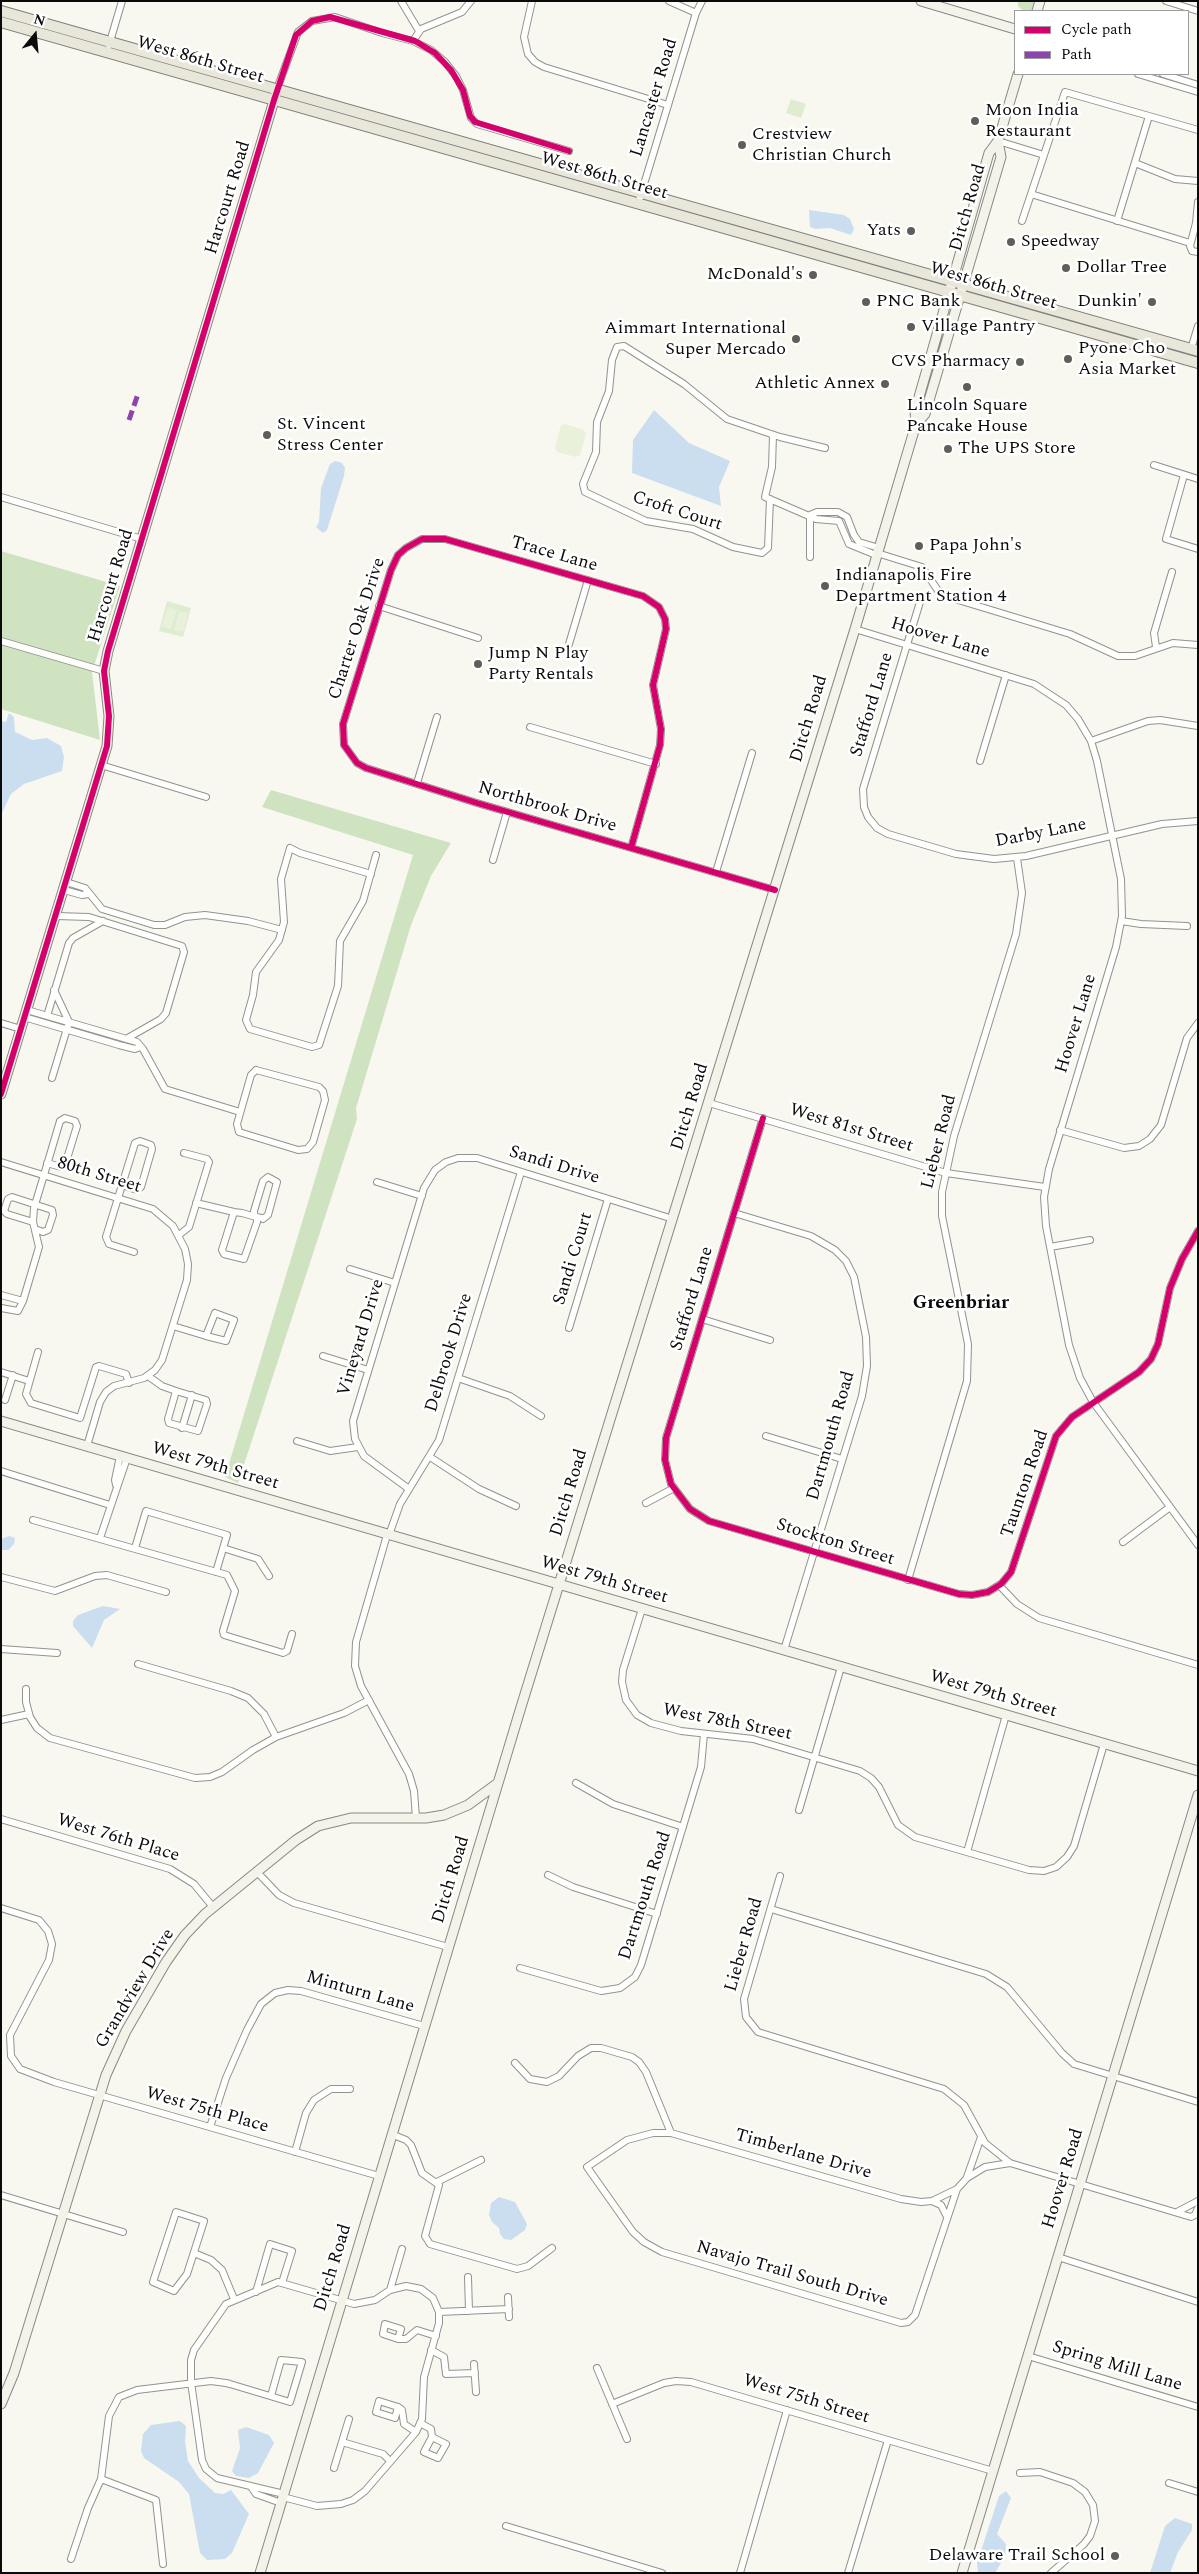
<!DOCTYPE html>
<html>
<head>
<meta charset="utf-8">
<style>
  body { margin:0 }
  #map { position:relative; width:1199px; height:2574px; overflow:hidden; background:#f9f8f0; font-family:Spectral,serif }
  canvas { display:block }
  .frame { position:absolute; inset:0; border:2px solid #0b0b0b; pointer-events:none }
  .legend { position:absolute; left:1014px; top:10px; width:175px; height:65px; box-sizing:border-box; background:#fff; border:1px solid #9d9d9d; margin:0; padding:6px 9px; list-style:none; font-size:15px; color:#0b0b0b }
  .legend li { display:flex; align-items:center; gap:10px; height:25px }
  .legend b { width:25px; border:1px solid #9d9d9d }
  .north { position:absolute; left:10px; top:10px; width:50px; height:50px; -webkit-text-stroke:4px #fff; paint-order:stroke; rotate:17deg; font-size:14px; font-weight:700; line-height:20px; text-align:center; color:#0b0b0b }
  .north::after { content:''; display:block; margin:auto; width:18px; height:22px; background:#0b0b0b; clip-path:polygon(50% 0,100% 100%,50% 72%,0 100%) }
</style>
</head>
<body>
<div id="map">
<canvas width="1199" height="2574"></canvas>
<div class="frame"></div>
<ul class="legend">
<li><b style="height:6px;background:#d6006c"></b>Cycle path</li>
<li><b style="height:6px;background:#8e44ad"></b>Path</li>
</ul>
<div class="north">N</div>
</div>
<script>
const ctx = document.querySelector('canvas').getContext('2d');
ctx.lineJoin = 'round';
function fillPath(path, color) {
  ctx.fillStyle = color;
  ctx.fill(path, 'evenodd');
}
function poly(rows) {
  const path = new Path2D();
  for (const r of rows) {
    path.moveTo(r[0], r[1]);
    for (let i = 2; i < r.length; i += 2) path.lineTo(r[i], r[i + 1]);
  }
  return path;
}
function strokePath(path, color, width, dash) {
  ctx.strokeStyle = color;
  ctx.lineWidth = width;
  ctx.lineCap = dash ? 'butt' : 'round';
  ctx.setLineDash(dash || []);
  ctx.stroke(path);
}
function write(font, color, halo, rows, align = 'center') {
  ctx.font = font + ' Spectral,serif';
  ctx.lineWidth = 5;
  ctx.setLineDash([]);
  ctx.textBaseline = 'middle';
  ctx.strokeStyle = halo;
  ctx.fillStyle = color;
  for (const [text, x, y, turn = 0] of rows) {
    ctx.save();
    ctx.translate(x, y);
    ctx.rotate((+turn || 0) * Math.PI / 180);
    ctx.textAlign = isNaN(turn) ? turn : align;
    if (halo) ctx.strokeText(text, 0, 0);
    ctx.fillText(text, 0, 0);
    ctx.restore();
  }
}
fillPath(poly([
  [791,99,806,104,801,118,786,113],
  [167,601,191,608,183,637,159,631]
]), '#dfecd2');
fillPath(poly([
  [1018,1,1036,1,1034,11,1023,11,1018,6],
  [1,551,120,586,92,672,100,740,1,709],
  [271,790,451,843,431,876,411,925,356,1108,357,1119,238,1483,225,1477,413,855,262,807]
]), '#cfe3c1');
fillPath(poly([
  [565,424,584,430,586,434,580,455,576,457,557,452,555,448,561,425],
  [168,607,177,610,171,629,162,626],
  [179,611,188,613,183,632,174,630]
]), '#e9f1db');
fillPath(poly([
  [809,210,844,215,850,219,854,229,851,235,830,228,816,229,810,227],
  [654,410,689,443,730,461,719,487,721,506,632,473,633,440],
  [335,461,342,463,345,468,344,476,327,530,323,533,316,527,319,522,321,488,330,464],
  [9,713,14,717,15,732,32,740,47,738,61,746,64,757,62,771,24,784,11,794,1,815,1,721,6,722],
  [9,1536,15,1538,14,1544,8,1550,1,1550,1,1539],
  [103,1606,120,1609,104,1620,92,1648,73,1626,73,1621,78,1615],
  [499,2197,515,2202,527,2224,525,2230,511,2240,504,2239,500,2234,499,2228,492,2222,489,2215,491,2203],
  [180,2421,186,2426,185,2442,188,2461,199,2478,215,2493,223,2494,231,2490,249,2514,232,2553,225,2559,207,2560,200,2553,189,2494,179,2482,144,2458,141,2451,143,2434,151,2425],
  [246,2427,269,2435,274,2443,258,2473,249,2478,236,2476,232,2471,240,2448,238,2430],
  [1006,2491,1011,2498,997,2534,1006,2544,1005,2556,995,2573,978,2573,977,2563,999,2496],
  [1175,2518,1192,2524,1192,2530,1178,2552,1170,2573,1150,2573,1165,2526]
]), '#cadeef');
const street = poly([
  [401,1,419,31],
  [532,1,524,37,528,54,535,62,544,67,668,105],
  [669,1,696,13],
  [1166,1,1198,11],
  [413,41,421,29,462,12,471,1],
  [109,45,122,1],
  [1138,74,1198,92],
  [1163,74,1198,85],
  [277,89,298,32,312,21,335,17,382,33,413,41,431,50,445,62,456,76,463,90,471,118,477,124,569,151],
  [998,141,1044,155],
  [1135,163,1175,179,1198,181],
  [1031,194,1190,243],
  [1198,202,1196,223,1190,246,1192,251,1198,252],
  [638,204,696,13,702,1],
  [1022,221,1065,92,1198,130],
  [1117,221,1149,116],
  [1191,349,1198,326],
  [773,435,772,467,765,497,816,519,839,521,849,544,876,555],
  [1154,465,1198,479],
  [1184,475,1166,539,1198,549],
  [1,497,142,539],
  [770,499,768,548,762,553,733,547,693,529,646,521,585,492,583,484,596,452,597,422,609,391,612,360,617,347,624,346,684,384,727,419,780,437,825,448],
  [810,515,817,512,838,512,847,517,854,535,859,542,879,548],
  [877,553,922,567,939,592,945,596,1070,634,1118,656,1135,656,1173,643,1198,645],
  [810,557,810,515],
  [920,602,863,789,864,807,868,817,877,828,888,834,956,854,994,859,1026,856,1162,824,1198,821],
  [379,606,478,638],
  [855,629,1034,684,1066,705,1078,719,1091,741,1097,761,1121,879,1122,916,1116,947,1049,1169,1044,1197,1046,1226,1069,1345,1080,1378,1093,1402,1198,1545],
  [1,641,104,671],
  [569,644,588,580],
  [1156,647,1154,633,1172,572],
  [530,727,656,764],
  [1091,741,1148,721,1160,720,1198,726],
  [980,761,1006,675],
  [101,765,206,797],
  [417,783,437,717],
  [631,848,660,745,661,729,653,685,666,629,665,619,659,607,643,596,445,539,422,539,406,548,398,555,391,570,343,724,344,745,357,763,366,768,477,803,775,890],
  [493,860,507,812],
  [716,872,752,753],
  [371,874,300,853,290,848,281,879,284,922,279,940,256,972,253,995,246,1020,250,1029,312,1047,319,1045,338,986,340,941,363,901,376,855],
  [66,882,85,888,102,909,154,925,165,925,185,917,205,915,248,921,282,930],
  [64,890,82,895,88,894],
  [56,916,89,917,182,946,184,952,166,1013,161,1019,126,1039],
  [1121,921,1141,924,1187,926],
  [27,1010,137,1042,143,1049,165,1089,240,1112],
  [47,1016,69,943,73,938,103,921],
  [24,1017,119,1045,135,1049,140,1047],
  [1,1023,21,1029],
  [256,1070,319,1087,323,1091,325,1100,313,1142,307,1149,298,1150,239,1132,237,1124,251,1075,256,1070],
  [52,1078,69,1022,54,990],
  [709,1103,946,1173,1045,1187],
  [763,1118,666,1438,665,1460,671,1484,690,1509,709,1521,959,1594,972,1595,988,1592,1001,1584,1011,1572,1056,1436,1072,1417,1139,1372,1151,1359,1158,1344,1170,1288,1182,1259,1198,1231],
  [1060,1130,1124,1148,1139,1146,1150,1139,1161,1125,1187,1038,1198,1023],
  [1,1162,153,1209,173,1226,185,1249,188,1264,187,1280,162,1360,155,1370,144,1378,114,1386,106,1392,100,1402,87,1446],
  [377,1182,422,1196],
  [122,1185,137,1190,141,1187,152,1149,151,1145,140,1141,135,1143,106,1237,109,1244,134,1252],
  [196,1203,234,1212,242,1213,256,1217,262,1218,263,1219,268,1215,277,1182,268,1177,263,1181,254,1211,254,1214,256,1217,257,1219,257,1222,244,1259,224,1254,222,1250,234,1212],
  [734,1213,811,1236,835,1250,846,1261,854,1277,866,1337,867,1366,862,1396,784,1650],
  [33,1222,7,1214,4,1211,8,1199,12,1197,52,1210,53,1215,48,1230,43,1232,35,1229],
  [179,1235,189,1227,209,1162,207,1159,184,1153],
  [1050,1247,1090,1240],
  [350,1269,395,1283],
  [1,1295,23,1301,18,1311,1,1308],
  [23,1301,39,1247,33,1222,34,1208,44,1175,60,1121,65,1118,75,1121,77,1126,65,1165,61,1167,47,1163],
  [215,1313,234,1320,226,1341,206,1336,215,1313],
  [702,1319,770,1340],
  [173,1326,206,1336],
  [569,1328,608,1199],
  [38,1352,26,1394,31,1403,80,1418,96,1367,99,1366,126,1374,129,1383],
  [323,1356,368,1370],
  [1,1372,29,1381],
  [148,1376,162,1386,176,1391],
  [458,1378,510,1396,541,1416],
  [176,1391,206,1400,207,1404,198,1431,169,1423,168,1419,176,1391],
  [5,1400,13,1375],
  [182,1428,192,1395],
  [766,1436,842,1459],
  [297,1441,330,1451,358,1447],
  [430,1457,479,1489,516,1506],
  [1,1471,110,1505],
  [116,1485,115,1480,120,1456],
  [409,1489,364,1456,355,1439,353,1421,424,1188,435,1170,446,1162,458,1158,477,1158,673,1219],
  [646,1503,674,1488],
  [33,1520,227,1575,235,1591,223,1631,224,1635,283,1653,287,1651,292,1634],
  [387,1535,356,1642,355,1666,361,1686,409,1774,414,1791,416,1818],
  [389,1535,400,1504,439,1440,521,1172],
  [100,1538,127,1458],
  [1123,1542,1170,1507],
  [135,1548,146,1511,227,1535,216,1572],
  [223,1548,258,1559,269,1576],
  [1,1577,55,1591,95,1576,107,1575,166,1592],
  [908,1580,967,1381,968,1344,942,1216,942,1192,954,1136,1016,934,1022,893,1017,858],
  [999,1585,1017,1604,1039,1618,1198,1665],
  [642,1609,623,1670,622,1682,626,1700,637,1715,651,1723,681,1731,753,1739,860,1771,871,1778,879,1787,898,1825,915,1837,1029,1870,1044,1871,1056,1867,1067,1857,1074,1846,1104,1744],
  [1,1649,57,1653],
  [138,1664,231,1691,248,1698,264,1714,276,1737],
  [26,1689,26,1702,30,1717,37,1728,50,1738,195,1778,210,1777,222,1772,253,1750,276,1737,344,1713,369,1700],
  [1,1720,29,1714],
  [576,1783,613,1804,683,1827],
  [799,1810,841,1667],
  [1,1819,170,1869,194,1884,213,1907],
  [967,1852,1006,1715],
  [257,1872,279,1895,294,1903,448,1947],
  [548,1875,573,1887,657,1914],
  [780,1876,744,1999,746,2017,758,2032,944,2089,964,2105,985,2143,1010,2163,1191,2217,1195,2215,1198,2208],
  [1,1908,39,1920,48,1931,52,1944,49,1960,10,2035,11,2056,20,2069,54,2082,379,2176],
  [771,1909,986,1974,1007,1987,1062,2053,1074,2064,1198,2102],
  [520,1968,601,1991,620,1988,635,1977,641,1965,701,1767,704,1734],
  [515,2063,530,2079,547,2082,559,2076,578,2056,591,2048,601,2048,632,2057,639,2062,646,2072,671,2133],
  [210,2127,226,2078,247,2030,261,2004,275,1993,288,1990,301,1991,424,2026],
  [391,2134,406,2140,411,2145,422,2173,439,2185,425,2236,430,2244,517,2269,528,2266,552,2248],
  [295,2152,306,2113,314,2100,331,2089,350,2089],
  [967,2177,981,2137],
  [437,2182,481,2160],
  [957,2189,915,2315,908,2322,901,2323,662,2252,644,2242,633,2232,587,2167,627,2140,653,2133,671,2133,901,2199,921,2202,932,2201,957,2189,967,2178,985,2167,1010,2163],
  [1,2195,123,2232],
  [932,2201,941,2205,946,2215],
  [176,2212,204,2221,187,2274,174,2291,153,2282,176,2212],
  [1177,2212,1198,2201],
  [194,2253,211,2260,222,2270,234,2299],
  [1058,2257,1198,2302],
  [468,2277,469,2311],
  [256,2292,270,2244,292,2251,282,2283],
  [508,2297,509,2317],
  [439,2312,509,2309],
  [385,2324,401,2329,398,2339,383,2334,385,2324],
  [398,2339,406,2339,417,2330,436,2336],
  [431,2350,444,2357,446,2374,475,2373],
  [1028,2356,1198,2407],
  [474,2364,476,2392],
  [597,2368,627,2439],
  [379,2401,398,2407,395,2418,376,2412,379,2401],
  [612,2404,664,2383,676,2381,691,2382,993,2471],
  [398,2407,402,2410,404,2424,416,2432],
  [420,2423,431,2429,432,2437],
  [432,2437,446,2444,438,2458,424,2452,432,2437],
  [342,2442,383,2454,389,2460],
  [334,2468,349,2419],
  [1020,2473,1040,2472,1073,2483,1085,2492,1093,2505,1095,2521,1090,2536,1084,2544,1051,2573],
  [101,2479,156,2500,163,2564],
  [1169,2483,1198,2492],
  [252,2488,256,2494,281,2503],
  [284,2494,217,2478,206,2469,202,2460,191,2382,191,2360,194,2350,226,2304,278,2282,354,2304,375,2300,390,2290,402,2249],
  [283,2497,317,2506,341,2504,353,2500,365,2491,416,2432,422,2419,424,2377,439,2323,439,2312,433,2298,421,2289,406,2286,390,2290],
  [506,2526,662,2573],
  [71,2559,88,2508,101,2479,109,2416,119,2397,137,2390,211,2381,226,2383,230,2384,290,2402,302,2362,281,2360,271,2396],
  [740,2573,787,2410],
  [848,2573,888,2440]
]);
const secondary = poly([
  [921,1,1015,29],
  [1037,11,1040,1],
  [916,424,925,414,1001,157,998,141],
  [1,1094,107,746,109,716,104,671,108,651,276,94],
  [1,1421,1198,1771],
  [1,2404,14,2373,106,2075,126,2031,166,1962,185,1935,205,1914,296,1840,318,1826,351,1818,426,1818,444,1815,468,1805,498,1783],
  [260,2573,521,1707,855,629,916,424,915,411,989,153,998,141,1018,74],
  [962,2573,1198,1795]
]);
const primary = poly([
  [1,11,1198,351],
  [1,22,1198,363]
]);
strokePath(street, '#92928e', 8);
strokePath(secondary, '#898885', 11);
strokePath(primary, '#7f7f7b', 12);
strokePath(street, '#fefefd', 6);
strokePath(secondary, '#f3f3e9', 9);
strokePath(primary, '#e9e7da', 10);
strokePath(poly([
  [129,420,138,394]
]), '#8e44ad', 5, [10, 5]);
strokePath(poly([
  [631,848,660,745,661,729,653,685,666,629,665,619,659,607,643,596,445,539,422,539,406,548,398,555,391,570,343,724,344,745,357,763,366,768,477,803,775,890],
  [1,1094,107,746,109,716,104,671,108,651,274,100,296,35,312,21,330,17,415,41,435,53,451,70,463,90,470,116,475,122,569,151],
  [763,1118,666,1438,665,1460,671,1484,690,1509,709,1521,959,1594,972,1595,988,1592,1001,1584,1011,1572,1056,1436,1072,1417,1139,1372,1151,1359,1158,1344,1170,1288,1182,1259,1198,1231]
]), '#d6006c', 6);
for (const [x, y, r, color] of [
  [975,121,5,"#5e5e5b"],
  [742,145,5,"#5e5e5b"],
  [911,231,5,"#5e5e5b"],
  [1011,242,5,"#5e5e5b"],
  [1066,268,5,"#5e5e5b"],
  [813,275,5,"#5e5e5b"],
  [866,302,5,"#5e5e5b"],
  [1152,302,5,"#5e5e5b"],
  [911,327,5,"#5e5e5b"],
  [796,339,5,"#5e5e5b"],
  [1068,359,5,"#5e5e5b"],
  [1020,362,5,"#5e5e5b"],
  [885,384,5,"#5e5e5b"],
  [967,387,5,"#5e5e5b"],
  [267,435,5,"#5e5e5b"],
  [948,449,5,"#5e5e5b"],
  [919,546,5,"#5e5e5b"],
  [825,586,5,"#5e5e5b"],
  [478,664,5,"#5e5e5b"],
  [1115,2556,5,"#5e5e5b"]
]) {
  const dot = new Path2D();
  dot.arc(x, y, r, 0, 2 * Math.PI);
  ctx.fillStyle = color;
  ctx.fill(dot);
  strokePath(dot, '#fff', 2);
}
write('18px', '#0b0b0b', '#fff', [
  ["West 86th Street",200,61,16],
  ["Lancaster Road",655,98,-73],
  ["West 86th Street",604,177,16],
  ["Harcourt Road",229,198,-73],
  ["Ditch Road",969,208,-74],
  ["West 86th Street",993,287,16],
  ["Croft Court",677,512,18],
  ["Trace Lane",554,555,16],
  ["Harcourt Road",112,586,-73],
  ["Charter Oak Drive",358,629,-72],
  ["Hoover Lane",940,639,17],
  ["Stafford Lane",873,705,-73],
  ["Ditch Road",810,719,-73],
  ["Northbrook Drive",547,808,16],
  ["Darby Lane",1041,834,-11],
  ["Hoover Lane",1077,1024,-73],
  ["Ditch Road",691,1107,-73],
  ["West 81st Street",851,1129,17],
  ["Lieber Road",940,1142,-76],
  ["Sandi Drive",554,1166,17],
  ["80th Street",99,1176,17],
  ["Sandi Court",574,1259,-73],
  ["Stafford Lane",693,1299,-73],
  ["Vineyard Drive",362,1338,-73],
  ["Delbrook Drive",450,1353,-73],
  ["Dartmouth Road",832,1436,-74],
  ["West 79th Street",215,1467,16],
  ["Taunton Road",1026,1484,-71],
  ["Ditch Road",570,1493,-73],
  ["Stockton Street",835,1543,17],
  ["West 79th Street",604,1581,16],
  ["West 79th Street",993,1695,16],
  ["West 78th Street",727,1723,11],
  ["West 76th Place",118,1839,17],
  ["Ditch Road",452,1880,-73],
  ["Dartmouth Road",646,1896,-72],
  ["Lieber Road",745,1945,-74],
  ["Grandview Drive",136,1989,-59],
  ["Minturn Lane",360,1993,16],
  ["West 75th Place",207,2111,16],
  ["Timberlane Drive",803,2155,16],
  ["Hoover Road",1064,2179,-73],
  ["Ditch Road",334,2268,-73],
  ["Navajo Trail South Drive",792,2275,16],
  ["Spring Mill Lane",1117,2367,17],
  ["West 75th Street",806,2400,17]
]);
write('18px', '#0b0b0b', '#fff', [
  ["Moon India",985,111],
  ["Restaurant",985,132],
  ["Crestview",752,135],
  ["Christian Church",752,156],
  ["Yats",901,231,"right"],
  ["Speedway",1021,242],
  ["Dollar Tree",1076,268],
  ["McDonald's",803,275,"right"],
  ["PNC Bank",876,302],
  ["Dunkin'",1142,302,"right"],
  ["Village Pantry",921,327],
  ["Aimmart International",786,329,"right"],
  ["Super Mercado",786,350,"right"],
  ["Pyone Cho",1078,349],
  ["Asia Market",1078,370],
  ["CVS Pharmacy",1010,362,"right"],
  ["Athletic Annex",875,384,"right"],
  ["Lincoln Square",967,406,"center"],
  ["Pancake House",967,427,"center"],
  ["St. Vincent",277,425],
  ["Stress Center",277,446],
  ["The UPS Store",958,449],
  ["Papa John's",929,546],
  ["Indianapolis Fire",835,576],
  ["Department Station 4",835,597],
  ["Jump N Play",488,654],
  ["Party Rentals",488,675],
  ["Delaware Trail School",1105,2556,"right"]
], 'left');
write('bold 19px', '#0b0b0b', '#fff', [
  ["Greenbriar",961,1304]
]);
</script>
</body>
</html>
